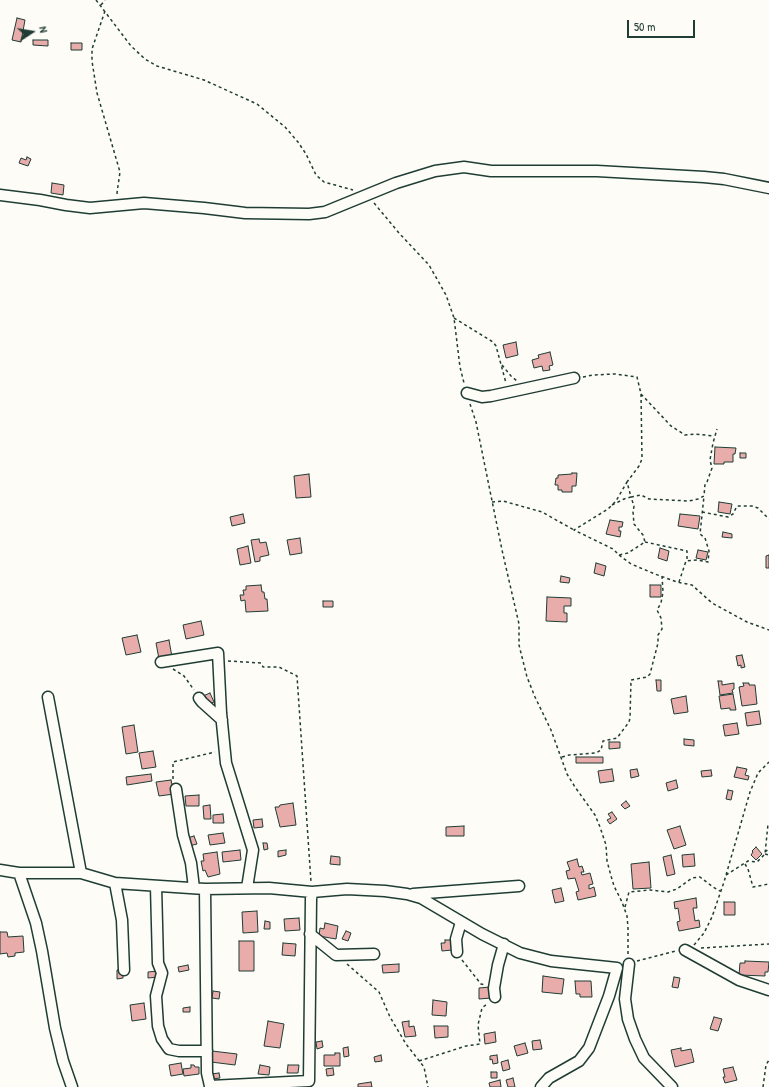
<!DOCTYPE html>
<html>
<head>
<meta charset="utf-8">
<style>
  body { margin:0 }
  #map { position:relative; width:769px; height:1087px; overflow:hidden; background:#fdfcf7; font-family:"Patrick Hand",sans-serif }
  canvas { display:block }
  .north { position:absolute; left:12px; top:12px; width:40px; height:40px; -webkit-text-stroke:3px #fdfcf7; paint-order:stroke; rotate:78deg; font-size:11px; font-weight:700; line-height:16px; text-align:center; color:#1f3d34 }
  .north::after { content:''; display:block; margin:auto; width:14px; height:18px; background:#1f3d34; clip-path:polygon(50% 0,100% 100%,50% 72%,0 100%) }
  .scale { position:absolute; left:627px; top:20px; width:68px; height:18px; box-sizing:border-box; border:2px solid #1f3d34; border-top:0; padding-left:5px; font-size:12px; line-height:14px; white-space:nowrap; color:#1f3d34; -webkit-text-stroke:3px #fdfcf7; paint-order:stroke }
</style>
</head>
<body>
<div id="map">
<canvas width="769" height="1087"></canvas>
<div class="north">N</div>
<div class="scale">50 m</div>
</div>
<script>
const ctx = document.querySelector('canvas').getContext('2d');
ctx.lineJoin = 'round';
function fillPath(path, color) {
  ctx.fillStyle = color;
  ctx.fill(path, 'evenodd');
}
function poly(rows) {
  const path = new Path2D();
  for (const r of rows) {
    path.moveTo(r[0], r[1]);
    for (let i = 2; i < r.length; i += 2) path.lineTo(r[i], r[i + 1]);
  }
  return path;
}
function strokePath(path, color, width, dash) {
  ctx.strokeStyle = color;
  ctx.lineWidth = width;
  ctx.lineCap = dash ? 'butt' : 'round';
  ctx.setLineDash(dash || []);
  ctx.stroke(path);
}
const building = poly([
  [17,18,25,20,21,42,12,40,17,18],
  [33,40,48,40,48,46,33,45,33,40],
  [71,43,82,43,82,50,71,50,71,43],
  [27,157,31,159,28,166,19,163,21,158,26,160,27,157],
  [52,183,64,185,63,195,51,193,52,183],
  [516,342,518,355,506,358,503,345,516,342],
  [550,352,553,365,549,366,550,370,543,371,542,366,534,368,532,360,539,358,538,355,550,352],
  [715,447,736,448,735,454,733,454,733,462,724,462,724,464,714,464,715,447],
  [740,453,746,453,746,458,740,458,740,453],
  [572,473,577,473,576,486,572,486,572,492,562,492,562,490,558,490,558,485,555,485,556,478,558,478,558,475,572,474,572,473],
  [309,474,311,497,296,498,294,476,309,474],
  [719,502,732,504,730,514,718,512,719,502],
  [243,514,245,523,232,526,230,517,243,514],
  [680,514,700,516,698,529,678,526,680,514],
  [610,520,623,522,622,527,619,527,619,531,621,531,620,537,606,534,610,520],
  [723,532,732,534,732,538,722,537,723,532],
  [300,538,302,553,290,555,287,540,300,538],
  [259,539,260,543,266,542,269,555,260,557,260,561,255,562,251,540,259,539],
  [248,546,251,563,240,565,237,549,248,546],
  [660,548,669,551,667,561,658,558,660,548],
  [698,550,708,552,706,560,696,558,698,550],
  [769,555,769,568,766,568,766,556,769,555],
  [596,563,606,566,604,576,594,573,596,563],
  [561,576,570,578,569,583,560,582,561,576],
  [261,585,262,592,264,592,265,599,267,599,268,611,246,612,245,600,241,601,240,595,244,595,243,590,246,590,246,586,261,585],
  [650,585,661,585,661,597,650,597,650,585],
  [547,597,571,598,571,606,564,606,564,613,567,613,567,622,546,621,547,597],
  [323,601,333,601,333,607,323,607,323,601],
  [201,621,204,635,186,639,183,625,201,621],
  [137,635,141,652,126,655,122,638,137,635],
  [169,640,172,657,159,659,156,643,169,640],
  [742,655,745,667,741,668,741,665,738,666,736,656,742,655],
  [656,680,661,680,661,691,657,691,656,680],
  [718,681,722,681,722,685,734,683,734,689,732,690,733,693,720,695,718,681],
  [743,683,749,683,749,685,755,685,757,704,742,706,739,687,744,686,743,683],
  [210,693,214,702,207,705,203,696,210,693],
  [733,694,736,710,730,710,730,708,721,709,719,696,733,694],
  [686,696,688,712,674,714,671,699,686,696],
  [759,711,761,724,747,726,745,713,759,711],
  [737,723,739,734,725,736,723,725,737,723],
  [134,725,138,752,126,754,122,727,134,725],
  [684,739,694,740,694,746,684,745,684,739],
  [609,742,620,742,620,748,609,749,609,742],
  [153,751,156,767,142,769,139,753,153,751],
  [576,757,603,757,603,763,576,763,576,757],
  [737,767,747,769,745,775,749,776,748,780,734,777,737,767],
  [612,769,614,781,600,783,598,771,612,769],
  [637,769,639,776,631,778,630,770,637,769],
  [711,770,712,776,702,777,701,771,711,770],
  [151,774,152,781,127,785,126,777,151,774],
  [171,780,174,794,159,796,156,782,171,780],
  [676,780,678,788,668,791,666,783,676,780],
  [728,790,733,791,731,800,726,799,728,790],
  [199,795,199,806,186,806,185,796,199,795],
  [626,801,630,806,625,809,621,805,626,801],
  [293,803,296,825,280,827,275,807,279,807,280,805,293,803],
  [210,805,211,819,204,819,203,806,210,805],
  [612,812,617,819,610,824,607,820,611,818,608,814,612,812],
  [223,814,224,823,213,823,213,815,223,814],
  [262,819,263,827,254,828,253,820,262,819],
  [464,826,464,836,446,836,446,827,464,826],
  [680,826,686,845,674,849,667,830,680,826],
  [223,833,225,843,210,845,208,835,223,833],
  [194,836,197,844,189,846,187,838,194,836],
  [263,843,267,843,268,849,264,850,263,843],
  [756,847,762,854,756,860,751,855,753,852,752,851,756,847],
  [240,850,241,860,223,862,222,852,240,850],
  [286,850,286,855,278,857,278,851,286,850],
  [217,852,220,874,208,877,205,870,203,871,201,861,204,861,203,854,217,852],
  [694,854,695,866,683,867,682,855,694,854],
  [671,855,675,874,667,876,663,857,671,855],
  [331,856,340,857,340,865,330,864,331,856],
  [577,859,579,867,582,866,584,872,581,872,582,875,590,873,593,884,589,885,589,889,594,887,596,896,578,900,576,892,579,891,575,878,568,879,566,871,570,870,567,862,577,859],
  [649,862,651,888,633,889,631,864,649,862],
  [561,888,564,901,555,903,552,890,561,888],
  [696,898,697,908,693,908,695,921,699,920,700,927,679,931,677,922,680,921,678,908,675,909,674,902,696,898],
  [724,902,735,902,735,915,724,915,724,902],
  [257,911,258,932,243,933,242,912,257,911],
  [299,918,300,930,285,931,284,919,299,918],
  [265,921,270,922,270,929,264,929,265,921],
  [325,923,338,926,336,939,319,936,320,928,324,929,325,923],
  [346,931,351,933,348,941,342,939,346,931],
  [0,932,7,932,8,937,23,936,24,952,15,953,15,956,8,957,7,953,0,954,0,932],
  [445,940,451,940,452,950,442,951,441,943,445,943,445,940],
  [239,941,254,941,254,971,239,971,239,941],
  [283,943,296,944,295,956,282,955,283,943],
  [745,961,769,962,768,972,765,972,765,976,739,975,740,963,745,963,745,961],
  [399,964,399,972,383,973,382,965,399,964],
  [188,965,189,970,179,972,178,967,188,965],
  [123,969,123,978,117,979,117,970,123,969],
  [158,971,159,977,148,978,148,972,158,971],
  [543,976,564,979,562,994,542,992,543,976],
  [674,977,680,978,678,988,672,987,674,977],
  [575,981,591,981,592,997,580,997,580,994,576,994,575,981],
  [490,987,491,998,479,999,479,988,490,987],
  [213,991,220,992,219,999,212,998,213,991],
  [433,1000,447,1002,446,1016,432,1015,433,1000],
  [144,1003,146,1019,132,1021,130,1005,144,1003],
  [190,1007,190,1012,183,1012,183,1008,190,1007],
  [714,1017,722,1019,718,1031,710,1029,714,1017],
  [268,1021,284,1024,280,1048,264,1046,268,1021],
  [409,1021,409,1027,414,1026,416,1036,405,1037,402,1022,409,1021],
  [434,1026,448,1026,448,1037,435,1038,434,1026],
  [495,1032,496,1042,485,1044,484,1034,495,1032],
  [540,1040,542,1049,533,1050,532,1041,540,1040],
  [322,1041,323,1047,317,1049,316,1042,322,1041],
  [525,1043,528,1053,517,1056,514,1046,525,1043],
  [348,1047,349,1056,344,1057,343,1048,348,1047],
  [681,1048,681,1051,691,1049,694,1062,675,1067,671,1050,681,1048],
  [212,1051,237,1054,235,1065,211,1062,212,1051],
  [335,1053,340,1053,340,1066,324,1066,324,1055,335,1055,335,1053],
  [381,1055,382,1061,375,1062,374,1057,381,1055],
  [497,1055,498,1063,493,1064,492,1059,490,1060,490,1056,497,1055],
  [508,1060,510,1069,503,1071,501,1062,508,1060],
  [181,1063,183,1074,171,1076,169,1065,181,1063],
  [191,1065,194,1065,195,1067,199,1067,199,1074,184,1076,183,1069,191,1068,191,1065],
  [260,1065,270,1067,269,1075,258,1074,260,1065],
  [288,1065,299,1065,298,1073,287,1073,288,1065],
  [733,1067,737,1080,725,1083,723,1077,725,1077,723,1069,733,1067],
  [333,1068,334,1075,327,1076,326,1069,333,1068],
  [491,1072,497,1072,497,1078,491,1078,491,1072],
  [219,1073,220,1078,212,1079,211,1074,219,1073],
  [513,1078,515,1087,508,1087,506,1080,513,1078],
  [500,1080,501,1087,490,1087,489,1083,500,1080],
  [371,1082,372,1087,358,1087,358,1084,371,1082]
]);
fillPath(building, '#e8acaa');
strokePath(building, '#1f3d34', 1);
const minor = poly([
  [0,195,40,200,66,205,90,208,144,203,204,208,245,213,309,214,325,212,396,183,435,171,464,167,491,171,597,171,704,177,724,179,769,188],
  [467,393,482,397,491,396,574,378],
  [161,662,218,653,221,713,226,763,253,850,247,888],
  [48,697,81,873],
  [199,698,202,702,222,720],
  [176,789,183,835,191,863,194,888],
  [0,870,19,873,81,873,115,883,205,889,269,888,312,892,347,889,385,891,407,894,421,898,482,934,520,953,551,961,617,968,609,996,589,1048,579,1061,549,1078,541,1087],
  [19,873,36,923,42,951,55,1028,63,1061,72,1087],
  [115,883,122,920,124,970],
  [156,886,158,963,162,973,156,996,158,1026,162,1039,169,1049,179,1051,207,1051],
  [205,889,207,1073,210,1086,309,1081,311,899,312,892],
  [413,894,519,886],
  [310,934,336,955,374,954],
  [685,950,739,980,769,990],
  [457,952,456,939,461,922],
  [629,964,625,999,628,1019,635,1039,644,1058,672,1087],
  [495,997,494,988,498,965,504,944]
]);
strokePath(minor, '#1f3d34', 13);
strokePath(poly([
  [96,0,131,46,145,59,157,66,204,80,257,104,285,127,298,142,306,154,316,175,324,182,353,190],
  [101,5,105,0],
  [105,11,92,49,92,61,97,93,120,172,117,193,119,196],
  [374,203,399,233,429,265,446,295,454,318,460,367,464,383],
  [454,318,493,342,496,346,506,383],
  [502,365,511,376,517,381],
  [583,377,593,375,615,374,637,377,641,394,642,459,639,466,627,482,631,497,641,495,649,499,689,501,698,499,704,496,705,484,707,482,712,468,710,460,713,443,717,429],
  [641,394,671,426,685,435,695,434,714,436],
  [470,404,476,422,502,550,519,624,519,645,527,677,535,697,551,730,567,774,575,787,595,815,600,827,606,845,607,861,611,876,614,886,622,902,627,916,628,928,628,955],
  [492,502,503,501,542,512,574,530],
  [612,505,624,499,631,497,634,506,633,512,634,524,643,535,645,542,628,553,619,555,613,549,574,530,608,509,616,501,627,482],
  [702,512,728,517,733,514,737,506,752,506,758,508,769,519],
  [645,542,687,551,687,560],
  [619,555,631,564,655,574,677,582,692,585,712,603,747,622,769,630],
  [679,582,686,561,697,560,708,562,709,551,705,538,700,534,704,496],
  [228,661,261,663,263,667,279,667,297,676,311,882],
  [173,669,184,676,194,690],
  [562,757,569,755,596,753,601,750,603,741,617,738,629,722,630,718,631,680,647,677,650,674,658,643,658,635,662,629,661,618,657,610,661,603,663,592,662,576],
  [173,779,173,762,215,752],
  [765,852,769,849],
  [765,854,769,855],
  [745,864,748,869,753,887,769,884],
  [726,875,748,861,757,862,765,854,768,824],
  [625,907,629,892,650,890,668,892,677,889,692,878,700,877,713,887,720,891],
  [694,945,704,933,712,917,724,882,750,792,758,773,769,762],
  [701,948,769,944],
  [462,960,481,984,485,985],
  [637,961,676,951],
  [347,964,379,992,390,1017,406,1044,424,1067,428,1087],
  [419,1061,466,1046,480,1044,478,1025,482,1008,487,1004],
  [763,1087,766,1065,769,1060]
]), '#1f3d34', 1.5, [3, 3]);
strokePath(minor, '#fdfcf7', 10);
</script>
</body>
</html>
